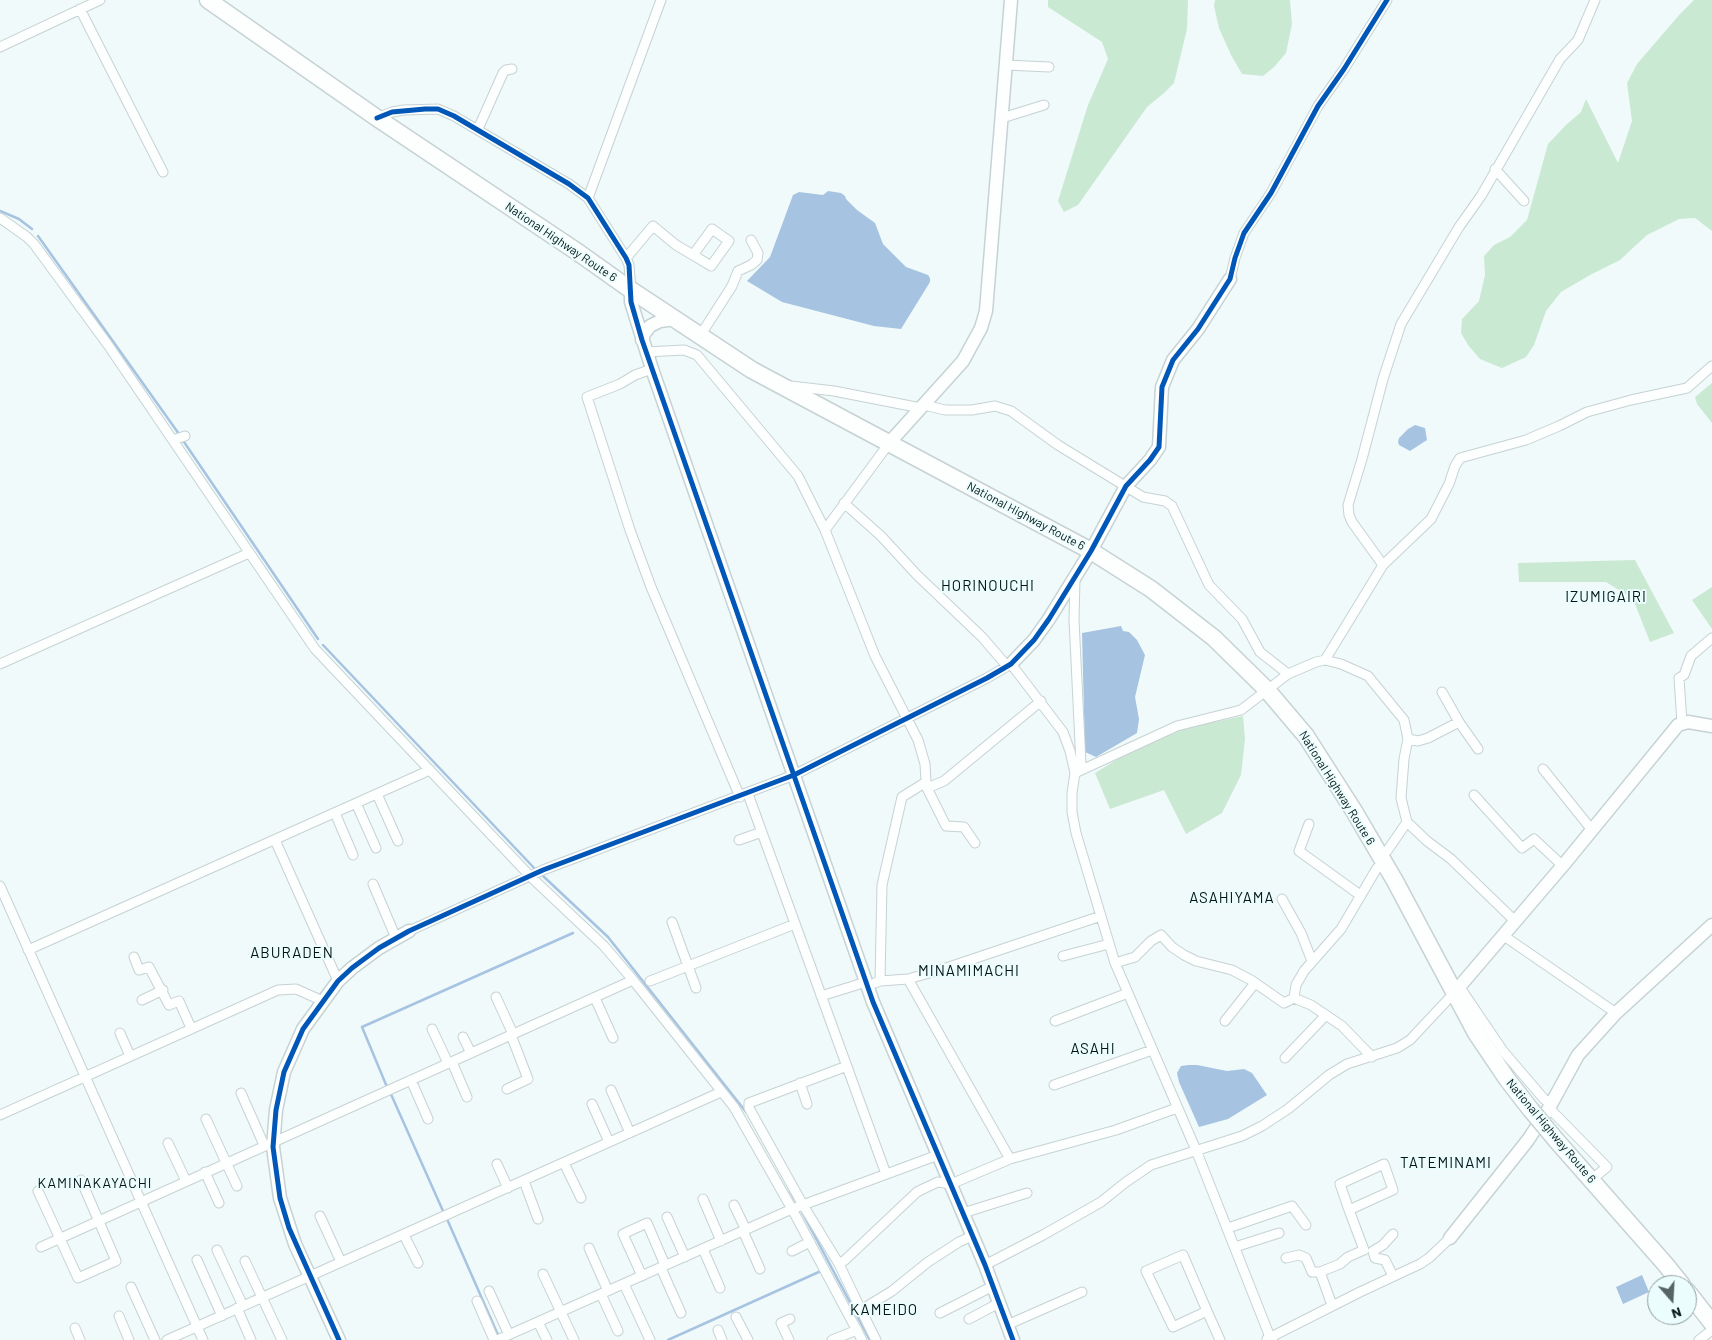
<!DOCTYPE html>
<html>
<head>
<meta charset="utf-8">
<style>
  body { margin:0 }
  #map { position:relative; width:1712px; height:1340px; overflow:hidden; background:#f0fafa; font-family:Barlow,sans-serif }
  canvas { display:block }
  .north { position:absolute; left:1647px; top:1275px; width:50px; height:50px; box-sizing:border-box; background:#ecfdfe; border:1px solid #8f9fa0; border-radius:50%; rotate:161deg; font-size:14px; font-weight:700; line-height:20px; text-align:center; color:#041314 }
  .north::after { content:''; display:block; margin:auto; width:18px; height:22px; background:#576464; clip-path:polygon(50% 0,100% 100%,50% 72%,0 100%) }
</style>
</head>
<body>
<div id="map">
<canvas width="1712" height="1340"></canvas>
<div class="north">N</div>
</div>
<script>
const ctx = document.querySelector('canvas').getContext('2d');
ctx.lineJoin = 'round';
function fillPath(path, color) {
  ctx.fillStyle = color;
  ctx.fill(path, 'evenodd');
}
function poly(rows) {
  const path = new Path2D();
  for (const r of rows) {
    path.moveTo(r[0], r[1]);
    for (let i = 2; i < r.length; i += 2) path.lineTo(r[i], r[i + 1]);
  }
  return path;
}
function strokePath(path, color, width, dash) {
  ctx.strokeStyle = color;
  ctx.lineWidth = width;
  ctx.lineCap = dash ? 'butt' : 'round';
  ctx.setLineDash(dash || []);
  ctx.stroke(path);
}
function write(font, color, halo, rows, align = 'center') {
  ctx.font = font + ' Barlow,sans-serif';
  ctx.lineWidth = 4;
  ctx.setLineDash([]);
  ctx.textBaseline = 'middle';
  ctx.strokeStyle = halo;
  ctx.fillStyle = color;
  for (const [text, x, y, turn = 0] of rows) {
    ctx.save();
    ctx.translate(x, y);
    ctx.rotate((+turn || 0) * Math.PI / 180);
    ctx.textAlign = isNaN(turn) ? turn : align;
    if (halo) ctx.strokeText(text, 0, 0);
    ctx.fillText(text, 0, 0);
    ctx.restore();
  }
}
fillPath(poly([
  [1048,0,1188,0,1187,29,1174,83,1164,93,1147,107,1078,205,1064,212,1058,201,1088,105,1108,59,1102,42,1048,7],
  [1215,0,1290,0,1292,24,1286,53,1274,67,1263,76,1242,74,1231,55,1219,28,1214,6],
  [1694,0,1712,0,1712,231,1695,218,1679,219,1647,235,1620,260,1590,275,1561,292,1546,311,1534,345,1526,357,1502,368,1480,359,1468,345,1461,333,1462,319,1479,301,1485,275,1484,256,1494,245,1510,237,1527,220,1548,144,1566,125,1581,112,1586,99,1618,163,1632,121,1627,83,1637,64,1680,14],
  [1712,383,1712,423,1697,404,1695,397],
  [1635,560,1674,633,1650,642,1633,599,1606,582,1519,582,1518,563],
  [1712,587,1712,629,1692,600],
  [1243,716,1245,739,1241,775,1222,813,1186,834,1164,790,1110,809,1095,773,1131,751,1189,727]
]), '#cae9d3');
fillPath(poly([
  [828,191,841,193,845,196,846,199,857,210,875,223,883,244,906,267,928,275,930,278,930,282,901,329,874,326,782,302,747,281,770,257,793,195,799,192,823,195],
  [1415,425,1425,428,1427,440,1410,451,1399,445,1398,442,1399,438,1408,429],
  [1121,626,1123,631,1129,632,1137,640,1145,655,1135,697,1139,719,1137,733,1096,757,1085,752,1082,633],
  [1189,1065,1197,1065,1227,1071,1244,1069,1252,1073,1267,1095,1228,1119,1199,1127,1179,1082,1177,1073,1181,1066],
  [1642,1275,1649,1292,1623,1304,1616,1287]
]), '#a6c3e2');
strokePath(poly([
  [0,211,19,219,32,229],
  [38,236,179,434],
  [182,439,318,639],
  [323,645,536,870],
  [542,875,608,937,746,1112],
  [387,1087,362,1027,573,933],
  [390,1092,443,1211],
  [790,1191,795,1200],
  [802,1212,870,1340],
  [447,1219,498,1335],
  [668,1340,821,1271]
]), '#a6c3e2', 2.5);
const street = poly([
  [80,9,163,172],
  [0,47,100,0],
  [1006,65,1049,67],
  [377,118,392,112,404,110,438,109,454,116,569,184,588,198,626,258,629,265,631,290],
  [1002,118,1044,105],
  [478,129,503,73,506,70,512,69],
  [1495,169,1524,201],
  [588,198,661,0],
  [0,218,27,237,34,244,108,345,315,649,531,877,604,946,633,980,734,1107,792,1209,862,1340],
  [626,258,653,226,676,245,693,255,711,266,729,241,712,229,693,255],
  [1230,279,1235,258,1244,233,1271,193,1318,106,1344,69,1387,0],
  [700,336,732,286,738,271,751,265,757,260,758,253,751,240],
  [646,352,684,350,697,355,798,476,825,530,875,656,918,740,925,764,926,782,902,797,882,885,880,981],
  [652,369,635,375,620,384,587,397,630,530,651,587,740,797],
  [791,386,834,391,921,408],
  [924,405,945,410,972,410,995,406,1011,411,1058,445,1143,497,1165,501,1172,506,1209,585,1242,619,1260,652,1288,674],
  [173,440,185,436],
  [844,503,881,536,917,575,982,637,1007,666],
  [825,530,890,442],
  [1383,565,1352,522,1349,515,1348,505,1362,459,1383,379,1401,324,1459,227,1481,196,1560,59,1578,40,1595,0],
  [1075,579,1074,620,1081,764,1075,773,1072,793,1072,812,1076,833,1115,963,1196,1150,1270,1337],
  [1325,660,1383,565,1431,519,1449,484,1455,466,1460,458,1526,440,1559,426,1587,412,1631,400,1687,388,1712,366],
  [0,664,249,553],
  [1459,722,1478,749],
  [1682,723,1679,678,1684,675,1691,656,1712,638],
  [1408,739,1418,741,1428,738,1459,722,1442,692],
  [1543,769,1592,830],
  [1075,773,1177,726,1241,710,1288,674,1316,662,1325,660,1341,664,1368,676,1404,720,1408,739,1404,759,1401,798,1407,822,1427,841,1451,859,1516,922],
  [926,782,927,788,944,781,1041,701],
  [927,788,946,826,964,827,975,843],
  [377,794,398,841],
  [748,794,886,1174],
  [1474,795,1522,848,1534,839,1563,866],
  [356,803,376,848],
  [335,813,353,855],
  [1309,824,1299,851,1360,895],
  [275,840,338,981],
  [739,840,762,832],
  [1387,851,1407,822],
  [373,884,396,938],
  [0,886,203,1340],
  [1282,899,1301,933,1312,961],
  [672,922,696,988],
  [409,931,543,870,794,775,987,678,1011,664,1063,732,1070,751,1075,773],
  [1504,936,1616,1013],
  [28,950,430,770],
  [1063,956,1109,944],
  [134,957,139,970,149,967,169,1005,179,1001,191,1028],
  [1115,963,1135,957,1151,941,1161,935,1172,947,1184,955,1196,961,1232,970,1251,980,1284,1003,1294,998,1311,1005,1342,1026,1372,1057],
  [908,979,1010,1159],
  [650,981,795,924],
  [875,983,880,981,908,979,940,970,1101,916],
  [1459,986,1503,1051,1544,1099,1551,1104],
  [821,996,866,982],
  [496,997,513,1034],
  [595,998,613,1038],
  [1294,998,1296,985,1304,971,1341,929,1377,868],
  [142,1000,163,990],
  [1055,1021,1128,993],
  [1225,1021,1255,983],
  [432,1029,448,1063],
  [120,1033,130,1056],
  [463,1037,471,1053],
  [1285,1058,1326,1015],
  [452,1062,467,1097],
  [847,1066,749,1103,749,1108,803,1205,839,1264,845,1260,917,1192,925,1188,938,1182,951,1184,1010,1159,1116,1130,1177,1108],
  [411,1080,428,1119],
  [800,1083,807,1104],
  [1054,1085,1152,1050],
  [507,1089,528,1079,511,1035],
  [611,1090,630,1133],
  [241,1093,264,1145],
  [592,1104,609,1142],
  [1549,1108,1607,1167,1591,1180],
  [0,1115,278,990,296,989,323,1001],
  [206,1119,237,1186],
  [168,1143,186,1181],
  [564,1163,581,1198],
  [497,1164,508,1188],
  [205,1172,219,1203],
  [524,1181,538,1219],
  [38,1191,78,1278,116,1261,81,1180],
  [703,1199,721,1241],
  [734,1205,746,1230],
  [963,1213,1027,1193],
  [320,1216,341,1262],
  [667,1217,685,1257],
  [1228,1228,1292,1206,1306,1225],
  [743,1231,760,1269],
  [404,1235,418,1263],
  [41,1247,633,980],
  [1235,1247,1279,1233],
  [589,1248,608,1291],
  [703,1249,720,1288],
  [217,1250,243,1306],
  [792,1251,810,1242],
  [1286,1258,1299,1255,1306,1258,1312,1272,1320,1272],
  [197,1260,222,1316],
  [245,1261,282,1340],
  [839,1264,861,1310,892,1291,928,1262,959,1242,972,1236],
  [985,1265,1043,1235,1101,1202,1126,1182,1151,1165,1242,1136,1262,1126,1288,1109,1329,1075,1347,1064,1397,1048,1410,1040,1454,993],
  [661,1268,681,1313],
  [543,1274,574,1340],
  [642,1276,623,1234,647,1223,665,1265],
  [1393,1276,1385,1260,1375,1258,1373,1251,1383,1245,1393,1234],
  [624,1284,650,1340],
  [131,1287,155,1340],
  [489,1291,509,1335],
  [601,1294,618,1331],
  [477,1301,494,1340],
  [1332,1305,1320,1272,1340,1264,1348,1257,1364,1250,1349,1210,1340,1184,1384,1164,1393,1190,1349,1210],
  [237,1308,251,1340],
  [861,1310,876,1340],
  [1207,1311,1173,1327,1146,1271,1183,1255,1207,1311,1220,1340],
  [940,1313,993,1286],
  [119,1316,129,1340],
  [736,1317,748,1340],
  [969,1319,999,1303],
  [538,1322,547,1340],
  [1007,1325,1082,1292],
  [75,1328,80,1340],
  [718,1330,722,1340],
  [1267,1339,1360,1292,1420,1264,1429,1258,1450,1238],
  [167,1340,721,1092],
  [497,1340,792,1209,938,1155],
  [789,1340,781,1323,790,1319],
  [832,1340,857,1330],
  [1699,1340,1712,1330]
]);
const secondary = poly([
  [631,290,631,302,652,369,873,1002,985,1265,1013,1340],
  [642,340,644,334,650,326,660,321,675,319],
  [890,442,963,361,981,328,986,311,1011,0],
  [1011,664,1034,640,1049,619,1091,551,1126,486,1150,460,1159,447,1162,387,1173,360,1198,329,1230,279],
  [1454,993,1565,863,1678,725,1688,722,1712,726],
  [1450,1238,1528,1140,1549,1108,1578,1055,1616,1013,1712,925],
  [1270,1337,1271,1340],
  [339,1340,295,1244,280,1198,273,1147,276,1110,284,1072,303,1029,338,981,352,968,379,948,409,931]
]);
const highway = poly([
  [208,0,377,118,579,253,631,290,752,370,1091,551,1151,589,1214,638,1267,690,1306,736,1354,811,1395,881,1476,1033,1507,1079,1531,1110],
  [1556,1140,1666,1265,1682,1285],
  [1687,1291,1712,1323]
]);
strokePath(street, '#c6d2d3', 11);
strokePath(secondary, '#c6d2d3', 15);
strokePath(highway, '#c6d2d3', 19);
strokePath(street, '#fdfefe', 9);
strokePath(secondary, '#fdfefe', 12);
strokePath(highway, '#fdfefe', 16);
const highwayBridge = poly([
  [1531,1110,1556,1140]
]);
strokePath(highwayBridge, '#c6d2d3', 19, []);
strokePath(highwayBridge, '#fdfefe', 16);
strokePath(poly([
  [377,118,392,112,425,109,438,109,454,116,569,184,588,198,626,258,629,265,631,302,642,340,873,1002,985,1265,1013,1340],
  [339,1340,289,1228,280,1198,273,1147,276,1110,284,1072,303,1029,338,981,352,968,379,948,409,931,543,870,794,775,987,678,1011,664,1034,640,1049,619,1091,551,1126,486,1150,460,1159,447,1162,387,1173,360,1198,329,1230,279,1235,258,1244,233,1271,193,1318,106,1344,69,1387,0]
]), '#0057b8', 5);
write('12px', '#041314', '#ecfdfe', [
  ["National Highway Route 6",561,242,34],
  ["National Highway Route 6",1026,516,28],
  ["National Highway Route 6",1337,788,58],
  ["National Highway Route 6",1551,1131,50]
]);
ctx.letterSpacing = '1px';
write('14px', '#041314', '#ecfdfe', [
  ["KAMINAKAYACHI",95,1183]
]);
ctx.letterSpacing = '0px';
ctx.letterSpacing = '1px';
write('15px', '#041314', '#ecfdfe', [
  ["HORINOUCHI",988,586],
  ["IZUMIGAIRI",1606,597],
  ["ASAHIYAMA",1232,898],
  ["ABURADEN",292,953],
  ["MINAMIMACHI",969,971],
  ["ASAHI",1093,1049],
  ["TATEMINAMI",1446,1163],
  ["KAMEIDO",884,1310]
]);
ctx.letterSpacing = '0px';
</script>
</body>
</html>
